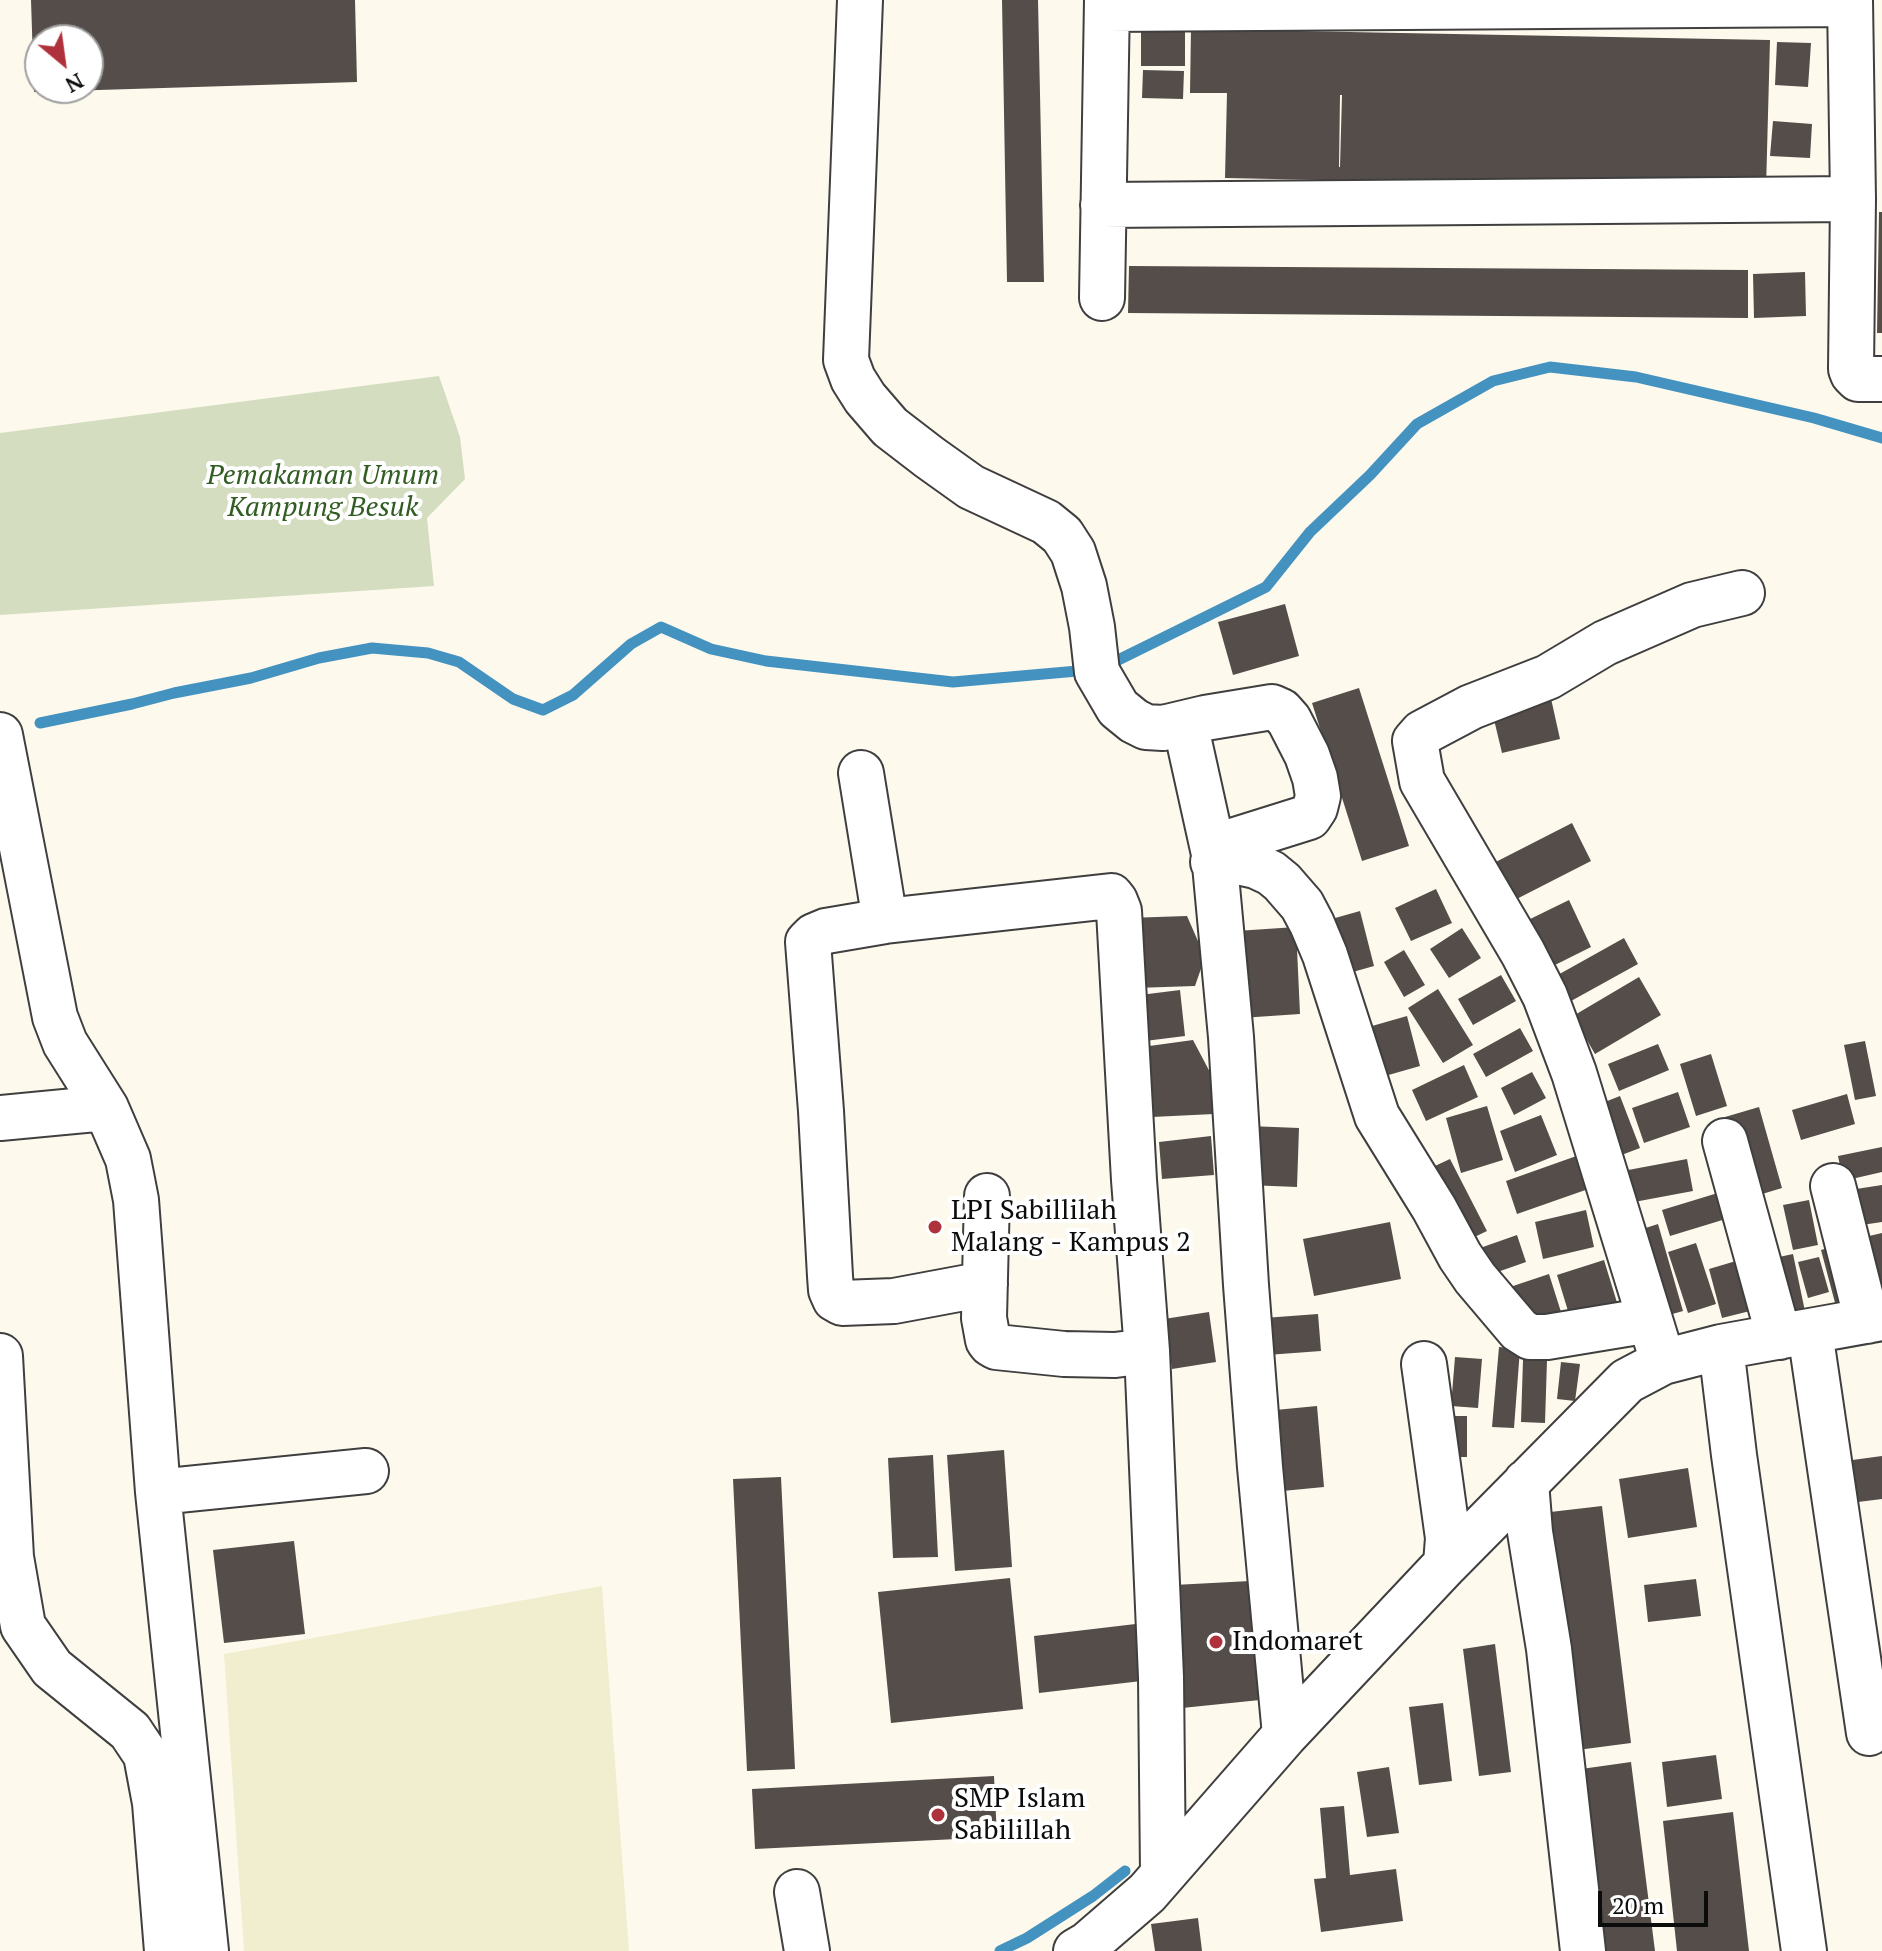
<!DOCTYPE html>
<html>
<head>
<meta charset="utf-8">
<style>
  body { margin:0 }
  #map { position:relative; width:1882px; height:1951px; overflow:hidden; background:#fdfaed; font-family:"PT Serif",serif }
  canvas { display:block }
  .north { position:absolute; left:24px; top:24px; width:80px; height:80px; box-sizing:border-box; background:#fff; border:2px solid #9e9e9e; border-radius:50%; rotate:151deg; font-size:22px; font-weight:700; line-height:32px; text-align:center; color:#0c0c0c }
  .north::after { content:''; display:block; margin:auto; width:28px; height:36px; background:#af313b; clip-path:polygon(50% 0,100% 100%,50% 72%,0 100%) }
  .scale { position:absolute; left:1598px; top:1891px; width:110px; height:36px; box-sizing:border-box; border:4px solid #0c0c0c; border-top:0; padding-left:10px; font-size:24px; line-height:28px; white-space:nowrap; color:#0c0c0c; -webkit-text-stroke:6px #fff; paint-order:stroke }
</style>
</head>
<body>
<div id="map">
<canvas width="1882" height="1951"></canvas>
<div class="north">N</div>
<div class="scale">20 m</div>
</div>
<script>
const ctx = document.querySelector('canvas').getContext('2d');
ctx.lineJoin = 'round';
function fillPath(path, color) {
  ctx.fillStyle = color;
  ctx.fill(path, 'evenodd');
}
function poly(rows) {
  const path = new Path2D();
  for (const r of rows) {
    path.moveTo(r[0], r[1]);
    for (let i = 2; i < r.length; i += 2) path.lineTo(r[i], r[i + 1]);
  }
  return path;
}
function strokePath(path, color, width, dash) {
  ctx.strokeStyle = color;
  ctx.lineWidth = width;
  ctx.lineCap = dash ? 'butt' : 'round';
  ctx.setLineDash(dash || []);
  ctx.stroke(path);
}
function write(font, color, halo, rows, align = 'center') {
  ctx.font = font + ' "PT Serif",serif';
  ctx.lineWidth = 8;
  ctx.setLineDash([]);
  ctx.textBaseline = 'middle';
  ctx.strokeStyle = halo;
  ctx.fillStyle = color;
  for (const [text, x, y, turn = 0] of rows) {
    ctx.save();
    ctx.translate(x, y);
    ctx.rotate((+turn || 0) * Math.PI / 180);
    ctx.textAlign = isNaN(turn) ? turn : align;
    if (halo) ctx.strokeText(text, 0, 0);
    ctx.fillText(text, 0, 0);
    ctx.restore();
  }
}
fillPath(poly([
  [602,1586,629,1951,244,1951,224,1654]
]), '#f1edcf');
fillPath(poly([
  [439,376,460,437,465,479,427,518,434,586,0,615,0,433]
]), '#d4ddc0');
strokePath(poly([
  [1106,666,1266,587,1310,532,1370,475,1417,424,1493,381,1550,367,1636,377,1814,418,1882,438],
  [40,723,132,704,174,693,251,678,319,658,372,648,428,653,459,662,513,699,543,710,573,695,631,644,661,627,711,649,766,661,953,682,1089,670],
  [1000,1951,1027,1938,1093,1896,1125,1871]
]), '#4492c0', 11);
fillPath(poly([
  [31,0,355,0,357,82,34,92],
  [40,40,88,40,88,88,40,88],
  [1002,0,1038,0,1044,282,1007,282],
  [1141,28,1185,28,1185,66,1141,66],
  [1191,29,1770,40,1766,189,1225,178,1227,93,1190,93],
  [1340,95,1342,95,1340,167,1339,167],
  [1777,42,1811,43,1808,87,1775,85],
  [1143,70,1184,71,1183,99,1142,98],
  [1773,121,1812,124,1810,158,1770,156],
  [1879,212,1882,212,1882,333,1877,333],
  [1129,266,1748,270,1748,318,1128,313],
  [1805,272,1806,316,1754,318,1753,274],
  [1285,604,1299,656,1233,675,1218,622],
  [1359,688,1409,846,1362,861,1312,703],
  [1550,694,1560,739,1502,753,1491,707],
  [1572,823,1591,861,1501,907,1482,869],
  [1436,889,1452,923,1411,941,1395,908],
  [1569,900,1591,947,1545,970,1522,923],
  [1360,911,1374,966,1342,975,1328,920],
  [1187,916,1205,957,1195,986,1135,988,1145,959,1127,918],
  [1296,927,1300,1014,1241,1018,1236,931],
  [1462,928,1481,958,1449,978,1430,949],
  [1624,938,1638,964,1562,1006,1547,981],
  [1404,950,1425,985,1404,997,1384,962],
  [1501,975,1516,1001,1473,1025,1458,999],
  [1639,977,1661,1015,1595,1054,1573,1016],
  [1438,989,1473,1045,1443,1063,1408,1008],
  [1180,990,1185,1036,1145,1041,1140,995],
  [1407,1016,1420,1066,1371,1080,1358,1030],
  [1520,1028,1533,1051,1486,1077,1473,1054],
  [1193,1040,1212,1076,1214,1114,1152,1117,1142,1047],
  [1865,1041,1876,1096,1855,1100,1844,1045],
  [1658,1044,1669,1070,1619,1091,1608,1064],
  [1711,1054,1727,1106,1696,1116,1680,1064],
  [1464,1065,1478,1097,1426,1121,1412,1090],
  [1532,1072,1546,1098,1514,1115,1501,1088],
  [1678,1092,1690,1127,1644,1143,1632,1108],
  [1847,1094,1855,1124,1801,1140,1792,1110],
  [1620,1096,1640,1148,1611,1159,1592,1107],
  [1487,1106,1503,1160,1461,1173,1446,1118],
  [1759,1107,1782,1188,1749,1198,1725,1117],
  [1541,1115,1557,1155,1515,1172,1500,1131],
  [1249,1126,1299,1128,1297,1187,1248,1185],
  [1211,1136,1214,1175,1162,1179,1159,1142],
  [1882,1147,1882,1172,1843,1181,1838,1156],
  [1582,1154,1594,1187,1517,1214,1506,1181],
  [1450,1159,1487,1231,1460,1244,1424,1171],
  [1687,1159,1693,1191,1618,1205,1612,1173],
  [1882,1185,1882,1222,1848,1227,1843,1191],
  [1721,1192,1729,1218,1670,1236,1662,1210],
  [1809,1200,1818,1245,1793,1250,1783,1205],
  [1586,1210,1594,1247,1543,1259,1535,1222],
  [1390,1222,1401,1279,1314,1296,1303,1239],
  [1658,1224,1683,1311,1655,1319,1630,1233],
  [1882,1233,1882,1289,1881,1289,1869,1236],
  [1517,1235,1526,1262,1489,1275,1480,1248],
  [1696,1243,1716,1304,1688,1313,1668,1252],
  [1842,1244,1858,1308,1838,1314,1821,1250],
  [1793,1254,1806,1316,1778,1322,1765,1260],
  [1819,1257,1829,1292,1808,1298,1798,1262],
  [1604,1260,1619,1309,1572,1324,1557,1275],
  [1736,1261,1750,1311,1722,1318,1709,1269],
  [1549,1274,1561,1312,1523,1325,1510,1287],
  [1209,1312,1216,1362,1172,1369,1164,1319],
  [1318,1314,1321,1351,1267,1355,1264,1318],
  [1499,1347,1520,1349,1514,1428,1492,1427],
  [1455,1357,1482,1359,1478,1408,1451,1406],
  [1523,1360,1547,1360,1545,1423,1521,1422],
  [1561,1362,1580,1364,1575,1401,1557,1399],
  [1317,1406,1324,1487,1272,1492,1265,1411],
  [1445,1416,1467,1416,1467,1457,1445,1457],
  [1004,1450,1012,1567,955,1571,947,1455],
  [933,1455,938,1557,893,1558,888,1458],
  [1882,1456,1882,1499,1850,1503,1845,1461],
  [1688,1468,1697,1527,1628,1538,1619,1479],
  [781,1477,795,1769,747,1771,733,1479],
  [1602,1506,1631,1743,1562,1752,1533,1514],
  [294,1541,305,1634,224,1643,213,1550],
  [1010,1578,1023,1709,891,1723,878,1592],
  [1696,1579,1701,1616,1648,1622,1644,1585],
  [1250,1581,1260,1700,1182,1708,1174,1585],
  [1144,1623,1150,1680,1039,1693,1034,1636],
  [1495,1644,1511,1772,1479,1776,1463,1649],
  [1443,1703,1452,1781,1419,1785,1409,1707],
  [1716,1755,1722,1799,1667,1807,1662,1762],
  [1631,1762,1655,1951,1590,1951,1567,1771],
  [1389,1767,1399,1833,1367,1837,1357,1772],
  [994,1776,997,1837,755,1849,752,1789],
  [1344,1806,1350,1875,1396,1869,1403,1921,1321,1932,1314,1879,1326,1878,1320,1808],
  [1733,1812,1749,1951,1677,1951,1663,1821],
  [1198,1918,1202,1951,1155,1951,1151,1924]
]), '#544d4a');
const minor = poly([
  [860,0,846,360,853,379,865,398,890,427,929,457,971,487,1046,522,1062,535,1073,552,1084,586,1092,627,1097,672,1118,708,1134,721,1146,727,1163,728,1205,718,1272,707,1281,711,1289,720,1307,755,1315,778,1318,796,1315,808,1309,817,1226,843,1219,847,1214,854],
  [1850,0,1853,199,1851,369,1853,374,1858,379,1882,379],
  [1108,9,1850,4],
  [1103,205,1853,199],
  [1102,298,1107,0],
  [1185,723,1214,854,1231,1037,1246,1285,1260,1467,1285,1735],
  [0,735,55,1017,65,1043,106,1108,128,1159,136,1200,158,1492,206,1951],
  [861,773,885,921],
  [1213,862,1238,862,1256,866,1271,873,1282,882,1302,905,1312,924,1325,955,1377,1116,1434,1208,1460,1256,1475,1278,1519,1330,1530,1337,1547,1337,1650,1320],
  [0,1118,106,1108],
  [1725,1141,1779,1337],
  [1833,1186,1867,1321],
  [987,1196,984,1318,988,1340,991,1344,996,1347,1064,1354,1115,1355,1147,1351],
  [985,1284,894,1301,842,1303,835,1299,831,1290,830,1276,821,1111,808,942,814,936,826,931,885,921,1111,896,1115,901,1119,911,1134,1180,1147,1351,1161,1677,1163,1874],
  [1810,1332,1869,1733],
  [1721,1347,1734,1455,1804,1951],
  [0,1356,11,1557,23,1626,52,1668,130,1731,146,1755,155,1803,167,1951],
  [1663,1362,1574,1073,1545,996,1523,953,1422,781,1415,741,1422,733,1471,707,1548,677,1605,643,1692,605,1742,593],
  [1424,1364,1448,1538,1446,1564],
  [1526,1482,1530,1532,1549,1649,1583,1951],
  [158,1492,366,1471],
  [797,1892,807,1951],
  [1076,1951,1088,1944,1147,1893,1285,1735,1446,1564,1627,1381,1663,1362,1721,1347,1882,1318]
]);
strokePath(minor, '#3f3f3f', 48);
strokePath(minor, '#fff', 44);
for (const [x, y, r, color] of [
  [935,1227,8,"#af313b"],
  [1216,1642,8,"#af313b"],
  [938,1815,8,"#af313b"]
]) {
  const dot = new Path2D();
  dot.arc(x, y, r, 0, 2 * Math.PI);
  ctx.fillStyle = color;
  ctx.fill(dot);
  strokePath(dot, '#fff', 3);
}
write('italic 28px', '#315d23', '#fff', [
  ["Pemakaman Umum",323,476],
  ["Kampung Besuk",323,508]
]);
write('28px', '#0c0c0c', '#fff', [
  ["LPI Sabillilah",951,1211],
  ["Malang - Kampus 2",951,1243],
  ["Indomaret",1232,1642],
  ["SMP Islam",954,1799],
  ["Sabilillah",954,1831]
], 'left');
</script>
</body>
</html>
